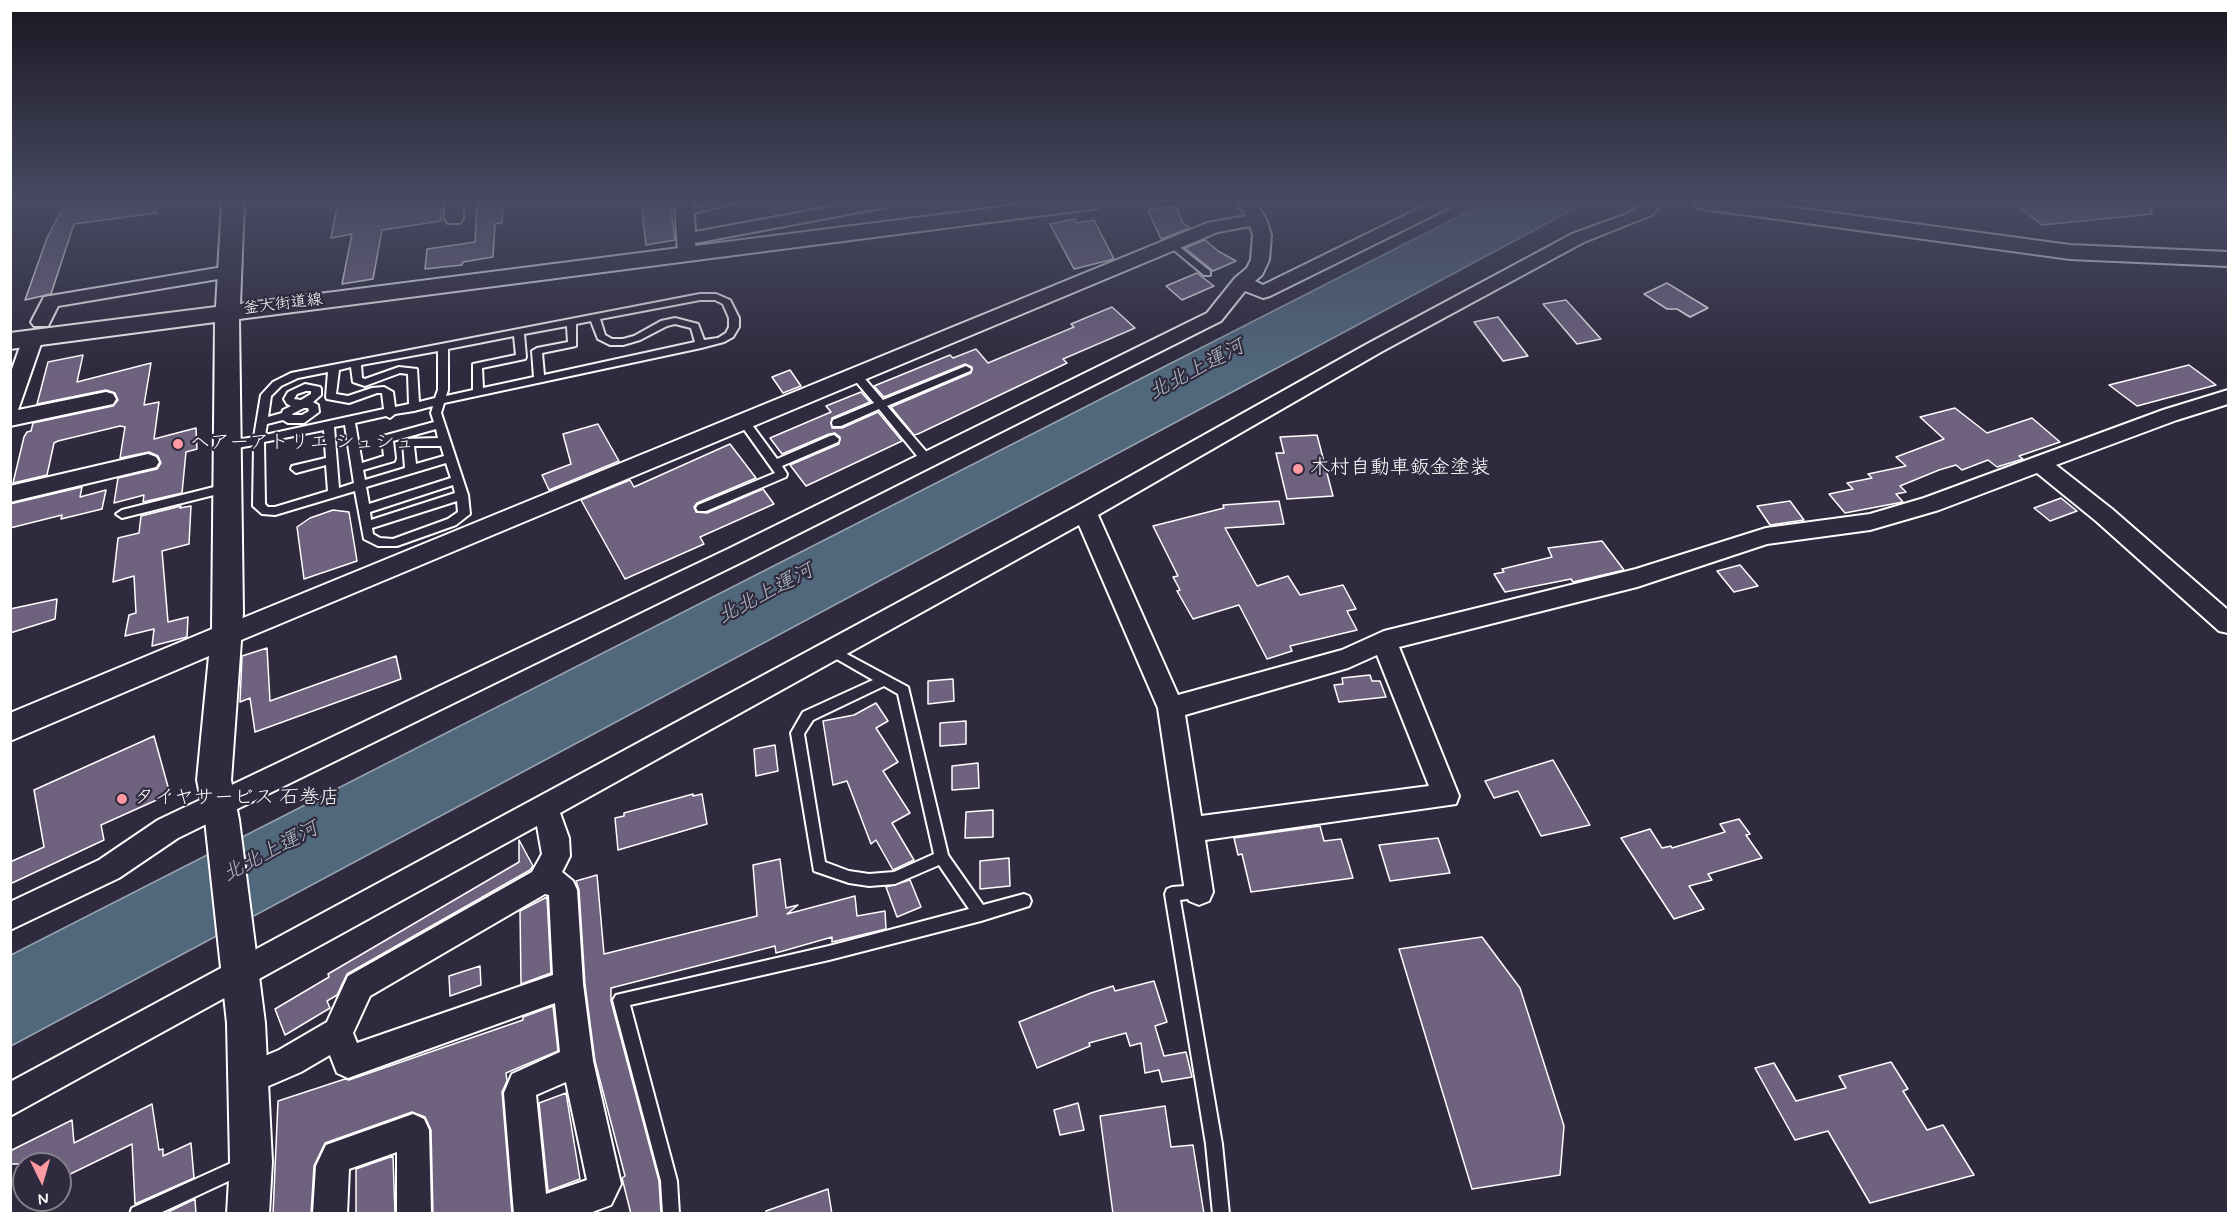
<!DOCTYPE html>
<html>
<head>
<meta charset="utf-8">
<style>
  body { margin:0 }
  #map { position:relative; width:2239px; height:1224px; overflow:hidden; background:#2f2a3d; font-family:Mynerve,sans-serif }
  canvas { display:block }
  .frame { position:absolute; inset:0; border:12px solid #fff; pointer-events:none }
  .north { position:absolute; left:12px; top:1152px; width:60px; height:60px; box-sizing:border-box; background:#2f2a3d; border:2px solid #827f8b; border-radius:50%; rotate:175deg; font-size:16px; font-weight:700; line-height:24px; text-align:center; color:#fff }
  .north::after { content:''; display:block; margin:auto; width:21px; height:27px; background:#ff9aa2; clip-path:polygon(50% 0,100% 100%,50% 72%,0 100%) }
</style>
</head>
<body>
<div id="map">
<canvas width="2239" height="1224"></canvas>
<div class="frame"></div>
<div class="north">N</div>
</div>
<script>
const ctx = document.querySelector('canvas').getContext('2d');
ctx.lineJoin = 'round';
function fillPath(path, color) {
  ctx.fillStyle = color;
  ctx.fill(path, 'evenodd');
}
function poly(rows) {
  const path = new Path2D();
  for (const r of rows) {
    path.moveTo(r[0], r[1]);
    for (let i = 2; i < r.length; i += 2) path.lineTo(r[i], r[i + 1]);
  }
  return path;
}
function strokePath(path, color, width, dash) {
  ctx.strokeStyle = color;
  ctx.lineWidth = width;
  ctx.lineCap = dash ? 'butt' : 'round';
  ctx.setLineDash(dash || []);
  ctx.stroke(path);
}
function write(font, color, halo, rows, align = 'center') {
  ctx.font = font + ' Mynerve,"Klee One",sans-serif';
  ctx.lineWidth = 4.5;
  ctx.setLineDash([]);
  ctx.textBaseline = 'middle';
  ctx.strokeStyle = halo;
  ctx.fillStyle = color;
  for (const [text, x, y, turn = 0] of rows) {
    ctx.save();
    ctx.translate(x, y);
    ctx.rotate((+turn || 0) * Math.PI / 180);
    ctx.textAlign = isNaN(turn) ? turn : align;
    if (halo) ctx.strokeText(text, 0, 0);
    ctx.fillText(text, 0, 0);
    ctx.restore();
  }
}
const water = poly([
  [1487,202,1587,202,11,1046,11,955,1487,202]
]);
fillPath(water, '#51677c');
strokePath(water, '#97a4b0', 1.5);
const building = poly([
  [66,202,156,202,156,213,74,224,51,294,25,300,47,238,66,202],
  [338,202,442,202,441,221,382,230,373,279,342,284,352,234,331,238,338,202],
  [477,202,503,202,502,223,495,224,493,257,463,262,462,265,425,269,427,249,475,242,477,202],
  [641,202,670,202,675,240,646,245,641,202],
  [2013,202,2151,202,2152,214,2042,225,2013,202],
  [1176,206,1183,223,1190,228,1161,239,1148,210,1176,206],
  [1075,219,1077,223,1094,220,1114,259,1074,269,1050,224,1075,219],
  [1205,240,1218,251,1236,261,1213,271,1185,248,1205,240],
  [1197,273,1214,286,1182,300,1166,286,1197,273],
  [1667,283,1708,308,1690,317,1677,309,1667,309,1644,294,1667,283],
  [1566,300,1601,339,1577,344,1543,304,1566,300],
  [1112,307,1135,328,1063,359,1067,363,918,434,914,435,891,407,971,373,972,367,965,364,884,397,874,386,950,355,953,358,976,349,988,363,1074,327,1071,324,1112,307],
  [1498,317,1528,356,1503,361,1474,322,1498,317],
  [83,355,77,382,151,363,144,405,159,402,154,439,196,428,197,449,186,452,182,493,143,502,144,495,114,503,118,478,157,469,161,463,158,456,149,452,120,458,125,427,120,426,58,441,54,443,47,475,13,483,24,437,27,432,31,431,33,423,113,406,118,400,115,393,106,390,37,404,48,362,83,355],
  [2189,365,2216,385,2137,406,2109,385,2189,365],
  [790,370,801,386,783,393,772,377,790,370],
  [861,392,870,402,832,418,832,428,842,428,878,412,902,441,806,486,790,465,839,444,840,437,835,433,829,434,782,454,770,438,831,412,826,406,861,392],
  [1955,408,1987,433,2032,418,2060,442,2019,456,2023,459,1997,467,1988,460,1962,470,1956,465,1939,470,1900,486,1906,492,1896,494,1903,502,1845,513,1829,494,1853,489,1847,483,1872,478,1868,474,1906,466,1896,457,1944,439,1920,417,1955,408],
  [598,424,619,461,549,490,542,475,571,464,563,434,598,424],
  [1317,435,1333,496,1287,499,1276,453,1284,453,1280,437,1317,435],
  [730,444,756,478,697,503,694,507,696,512,707,513,763,489,774,504,700,537,704,544,625,579,581,500,630,480,634,487,730,444],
  [82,487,80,497,106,490,102,509,61,519,62,515,10,528,10,504,82,487],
  [2061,498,2077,511,2050,521,2034,508,2061,498],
  [1279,501,1284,524,1225,528,1257,586,1288,576,1300,595,1343,585,1356,609,1347,611,1357,630,1290,646,1292,651,1267,659,1239,605,1193,619,1177,591,1180,590,1173,577,1178,576,1153,526,1224,508,1223,505,1279,501],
  [1790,501,1804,520,1770,525,1757,506,1790,501],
  [181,506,180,508,191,506,189,544,162,551,168,622,188,617,187,637,152,646,154,629,125,636,129,615,136,613,134,576,113,582,118,538,139,533,141,516,181,506],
  [333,510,349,512,357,561,304,579,297,527,310,518,333,510],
  [1602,541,1624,570,1573,582,1571,579,1505,592,1494,574,1504,572,1502,569,1552,557,1548,548,1602,541],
  [1740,565,1758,586,1734,592,1717,571,1740,565],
  [57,599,55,619,10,633,10,609,57,599],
  [267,648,270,701,396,656,401,679,255,732,250,698,240,702,242,656,267,648],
  [1370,675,1372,681,1380,681,1386,697,1339,702,1334,685,1343,684,1342,678,1370,675],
  [953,679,954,701,928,704,928,681,953,679],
  [876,703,888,721,876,728,898,762,883,771,910,813,892,823,914,860,893,870,876,840,871,844,847,781,833,785,823,721,854,715,876,703],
  [966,721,966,744,940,746,940,723,966,721],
  [154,736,170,794,101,825,104,840,10,884,10,862,44,847,34,790,154,736],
  [775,745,778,771,756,776,754,749,775,745],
  [1553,760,1590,825,1541,836,1518,791,1494,798,1485,781,1553,760],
  [978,763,979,788,952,790,952,766,978,763],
  [693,794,693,796,702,794,707,824,618,850,615,818,624,816,624,813,693,794],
  [993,810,993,837,965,838,966,812,993,810],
  [1739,819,1750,834,1746,835,1762,858,1708,874,1712,880,1689,886,1704,909,1674,919,1621,838,1650,829,1662,848,1671,846,1672,848,1725,832,1720,824,1739,819],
  [1320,826,1324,841,1341,839,1353,878,1251,892,1242,854,1238,855,1234,838,1320,826],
  [1438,838,1450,873,1390,881,1379,845,1438,838],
  [519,840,533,866,530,870,347,974,337,995,327,1001,330,1008,285,1035,275,1009,329,977,328,974,519,862,519,840],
  [1009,858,1010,886,980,889,980,861,1009,858],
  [780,859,786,908,798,905,787,914,855,896,857,916,885,911,886,929,832,942,832,937,776,953,775,946,611,988,611,1001,659,1181,661,1214,631,1214,622,1178,625,1176,595,1061,585,984,579,890,576,881,597,875,604,954,757,916,753,865,780,859],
  [910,880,921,907,897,917,886,887,910,880],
  [547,897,551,973,521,984,520,911,547,897],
  [1482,937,1520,988,1564,1126,1560,1175,1472,1189,1399,949,1482,937],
  [480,966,481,985,450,996,449,976,480,966],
  [1154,981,1167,1022,1155,1026,1164,1056,1186,1052,1192,1077,1162,1082,1159,1070,1145,1073,1141,1043,1130,1046,1126,1033,1089,1043,1090,1046,1037,1068,1019,1022,1091,993,1113,986,1115,991,1154,981],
  [553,1006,558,1051,506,1073,507,1081,502,1092,512,1214,433,1214,431,1130,425,1117,412,1112,325,1143,314,1166,311,1214,273,1214,278,1101,345,1079,349,1080,523,1020,523,1017,553,1006],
  [1891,1062,1908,1089,1903,1091,1927,1130,1943,1125,1974,1175,1870,1203,1828,1131,1795,1140,1755,1068,1774,1063,1796,1101,1846,1088,1839,1076,1891,1062],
  [566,1093,580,1179,548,1191,539,1103,566,1093],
  [1078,1103,1084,1130,1060,1135,1054,1110,1078,1103],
  [152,1104,159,1150,163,1149,163,1156,191,1143,194,1178,135,1204,132,1144,60,1179,60,1164,10,1164,10,1151,72,1120,74,1143,152,1104],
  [1165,1106,1171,1147,1193,1145,1204,1214,1113,1214,1100,1116,1165,1106],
  [393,1156,395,1214,356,1214,356,1169,393,1156],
  [828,1189,832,1214,766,1214,766,1211,828,1189],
  [195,1199,196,1214,164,1214,195,1199]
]);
fillPath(building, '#6e627f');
strokePath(building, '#fff', 1.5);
const service = poly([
  [720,202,736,202,686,215,682,212,720,202],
  [1172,241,1210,271,1210,275,1204,275,1169,246,1167,244,1172,241],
  [700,294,716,294,730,300,739,318,739,327,733,337,724,342,701,348,444,403,441,413,468,495,470,514,456,525,397,546,378,546,364,539,355,491,275,515,262,514,253,506,254,445,226,450,221,446,226,442,254,437,261,395,273,382,291,373,700,294],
  [700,300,715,300,723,304,729,318,729,327,726,333,718,338,704,340,698,324,675,318,661,321,634,336,623,339,612,339,605,335,600,319,700,300],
  [591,321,598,339,610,345,623,345,640,340,667,326,675,324,691,328,695,342,544,375,542,353,576,346,576,324,591,321],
  [567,326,568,342,537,348,532,351,534,377,483,388,482,368,525,359,526,357,524,334,567,326],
  [514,336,516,355,473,364,473,390,446,396,448,390,448,349,514,336],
  [438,351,438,390,435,398,419,402,417,369,399,367,365,379,362,378,361,365,438,351],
  [351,367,353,382,365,386,400,373,408,374,409,404,395,407,393,392,384,387,372,388,348,396,336,394,339,370,351,367],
  [328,372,326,397,327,399,349,403,377,393,382,393,384,409,265,435,267,424,283,420,288,423,304,423,319,412,318,405,313,402,321,395,321,389,320,387,305,384,288,392,284,399,287,404,291,406,283,410,282,413,268,417,271,396,281,386,298,378,328,372],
  [306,391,311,391,311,394,301,400,294,399,297,394,306,391],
  [433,406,431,413,434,422,383,436,382,439,384,456,362,463,355,423,386,416,390,418,395,414,414,411,433,406],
  [304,408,308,408,309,411,302,415,293,415,292,414,304,408],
  [345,425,354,483,339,488,334,427,345,425],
  [436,429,438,438,404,439,403,442,405,468,365,480,363,470,394,461,395,458,393,441,436,429],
  [324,430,326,458,292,466,291,469,296,473,326,465,328,491,275,507,268,507,265,504,264,442,324,430],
  [414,446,441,446,444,456,416,464,414,446],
  [446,463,451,478,369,504,366,487,446,463],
  [453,485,455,493,371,520,370,512,453,485],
  [457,501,458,512,448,519,393,539,380,538,373,534,372,528,457,501],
  [966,366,971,369,970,371,887,406,930,456,931,459,930,462,922,462,879,409,841,426,833,426,832,423,833,420,874,403,852,377,852,373,860,373,883,400,966,366],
  [743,417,747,418,777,459,830,436,834,435,839,439,838,442,782,466,787,474,786,477,706,511,698,511,696,508,698,505,775,473,738,421,743,417],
  [226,484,230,485,232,488,230,491,122,518,116,514,122,510,226,484],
  [832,646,908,687,948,855,983,905,1024,894,1029,896,1031,901,1029,906,981,921,829,960,630,1005,677,1181,679,1214,663,1214,661,1181,613,1000,616,995,829,946,969,909,939,865,895,884,869,886,849,883,814,871,791,733,803,712,873,680,828,654,826,651,828,648,832,646],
  [884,686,898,694,934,854,894,872,869,874,849,871,825,862,804,734,813,720,884,686],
  [1199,885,1204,887,1206,892,1204,897,1180,900,1222,1144,1229,1214,1213,1214,1206,1144,1165,894,1167,889,1172,887,1199,885],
  [242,1158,248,1160,250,1166,248,1172,158,1214,130,1214,132,1208,242,1158]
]);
const minor = poly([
  [445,202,463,202,463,219,460,223,448,223,445,219,445,202],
  [675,202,693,202,695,232,857,202,894,202,885,207,695,243,696,253,687,258,678,253,675,202],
  [1237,202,1255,202,1266,219,1271,235,1269,260,1262,275,1255,281,1263,285,1432,202,1455,202,1452,206,1270,296,1263,298,1245,291,1221,321,744,561,178,838,119,878,10,930,10,902,99,860,158,820,728,549,1207,313,1235,278,1247,268,1251,260,1253,235,1250,226,1218,232,234,643,225,646,216,643,213,636,216,629,1207,223,1246,216,1237,202],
  [1645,202,1663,202,1652,215,1584,242,1381,352,1098,515,1178,695,1342,650,1384,631,1636,569,1766,528,1870,514,1924,498,2163,410,2228,390,2228,404,2177,420,2056,465,2112,509,2228,610,2228,633,2219,631,2096,521,2037,473,1939,510,1870,530,1767,544,1637,587,1399,647,1459,796,1456,804,1205,840,1213,892,1209,901,1199,905,1189,901,1185,892,1158,708,1079,525,560,813,569,838,570,856,562,872,573,881,577,890,583,984,593,1061,621,1184,611,1205,587,1214,514,1214,504,1093,512,1074,560,1052,555,1003,348,1078,337,1073,330,1055,301,1072,250,1094,239,1089,234,1078,239,1067,279,1050,327,1022,348,976,532,872,542,854,537,826,10,1116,10,1082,1077,506,1367,344,1572,234,1627,214,1645,202],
  [1377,655,1429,786,1201,816,1185,715,1348,668,1377,655],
  [545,894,549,895,553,975,357,1043,353,1033,370,996,545,894],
  [566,1082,587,1180,546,1194,536,1095,566,1082],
  [229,266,238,272,236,276,58,306,48,326,34,326,31,322,44,297,229,266],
  [33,332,40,334,43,338,18,410,106,392,113,394,116,399,113,404,10,426,10,375,23,338,26,334,33,332],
  [148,454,156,457,159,462,156,467,10,502,10,486,148,454],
  [413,1114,424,1119,429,1130,431,1214,397,1214,397,1152,349,1169,347,1214,313,1214,316,1166,326,1145,413,1114]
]);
const tertiary = poly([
  [222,202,244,202,240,304,1040,202,1102,202,1099,207,1091,209,239,319,243,613,231,780,239,820,265,1023,272,1162,269,1214,227,1214,230,1162,227,1023,205,820,197,780,209,656,10,741,10,713,212,629,215,322,10,349,10,333,216,307,222,202],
  [1693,202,1752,202,2070,245,2228,252,2228,266,2070,259,1704,209,1696,207,1693,202]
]);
strokePath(service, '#fff', 4);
strokePath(minor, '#fff', 4);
strokePath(tertiary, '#fff', 4);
fillPath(service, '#2f2a3d');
fillPath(minor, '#2f2a3d');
fillPath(tertiary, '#2f2a3d');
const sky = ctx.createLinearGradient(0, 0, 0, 373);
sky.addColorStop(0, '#1a1722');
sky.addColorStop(0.54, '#474a62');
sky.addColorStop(1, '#474a6200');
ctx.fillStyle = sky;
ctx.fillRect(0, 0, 2239, 373);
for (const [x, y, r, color] of [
  [178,444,6,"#ff9aa2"],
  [1298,469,6,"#ff9aa2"],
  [122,799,6,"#ff9aa2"]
]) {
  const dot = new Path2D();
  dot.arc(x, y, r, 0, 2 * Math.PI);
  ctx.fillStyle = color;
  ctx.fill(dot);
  strokePath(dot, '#2f2a3d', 2);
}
write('16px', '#fff', '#2f2a3d', [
  ["釜大街道線",283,305,-7]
]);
write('20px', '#fff', '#2f2a3d', [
  ["ヘアーアトリエ シュシュ",190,444],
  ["木村自動車鈑金塗装",1310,469],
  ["タイヤサービス 石巻店",134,799]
], 'left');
write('italic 21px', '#b1bbc4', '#2f2a3d', [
  ["北北上運河",1197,371,-28],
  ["北北上運河",766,595,-28],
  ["北北上運河",271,853,-28]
]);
</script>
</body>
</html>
